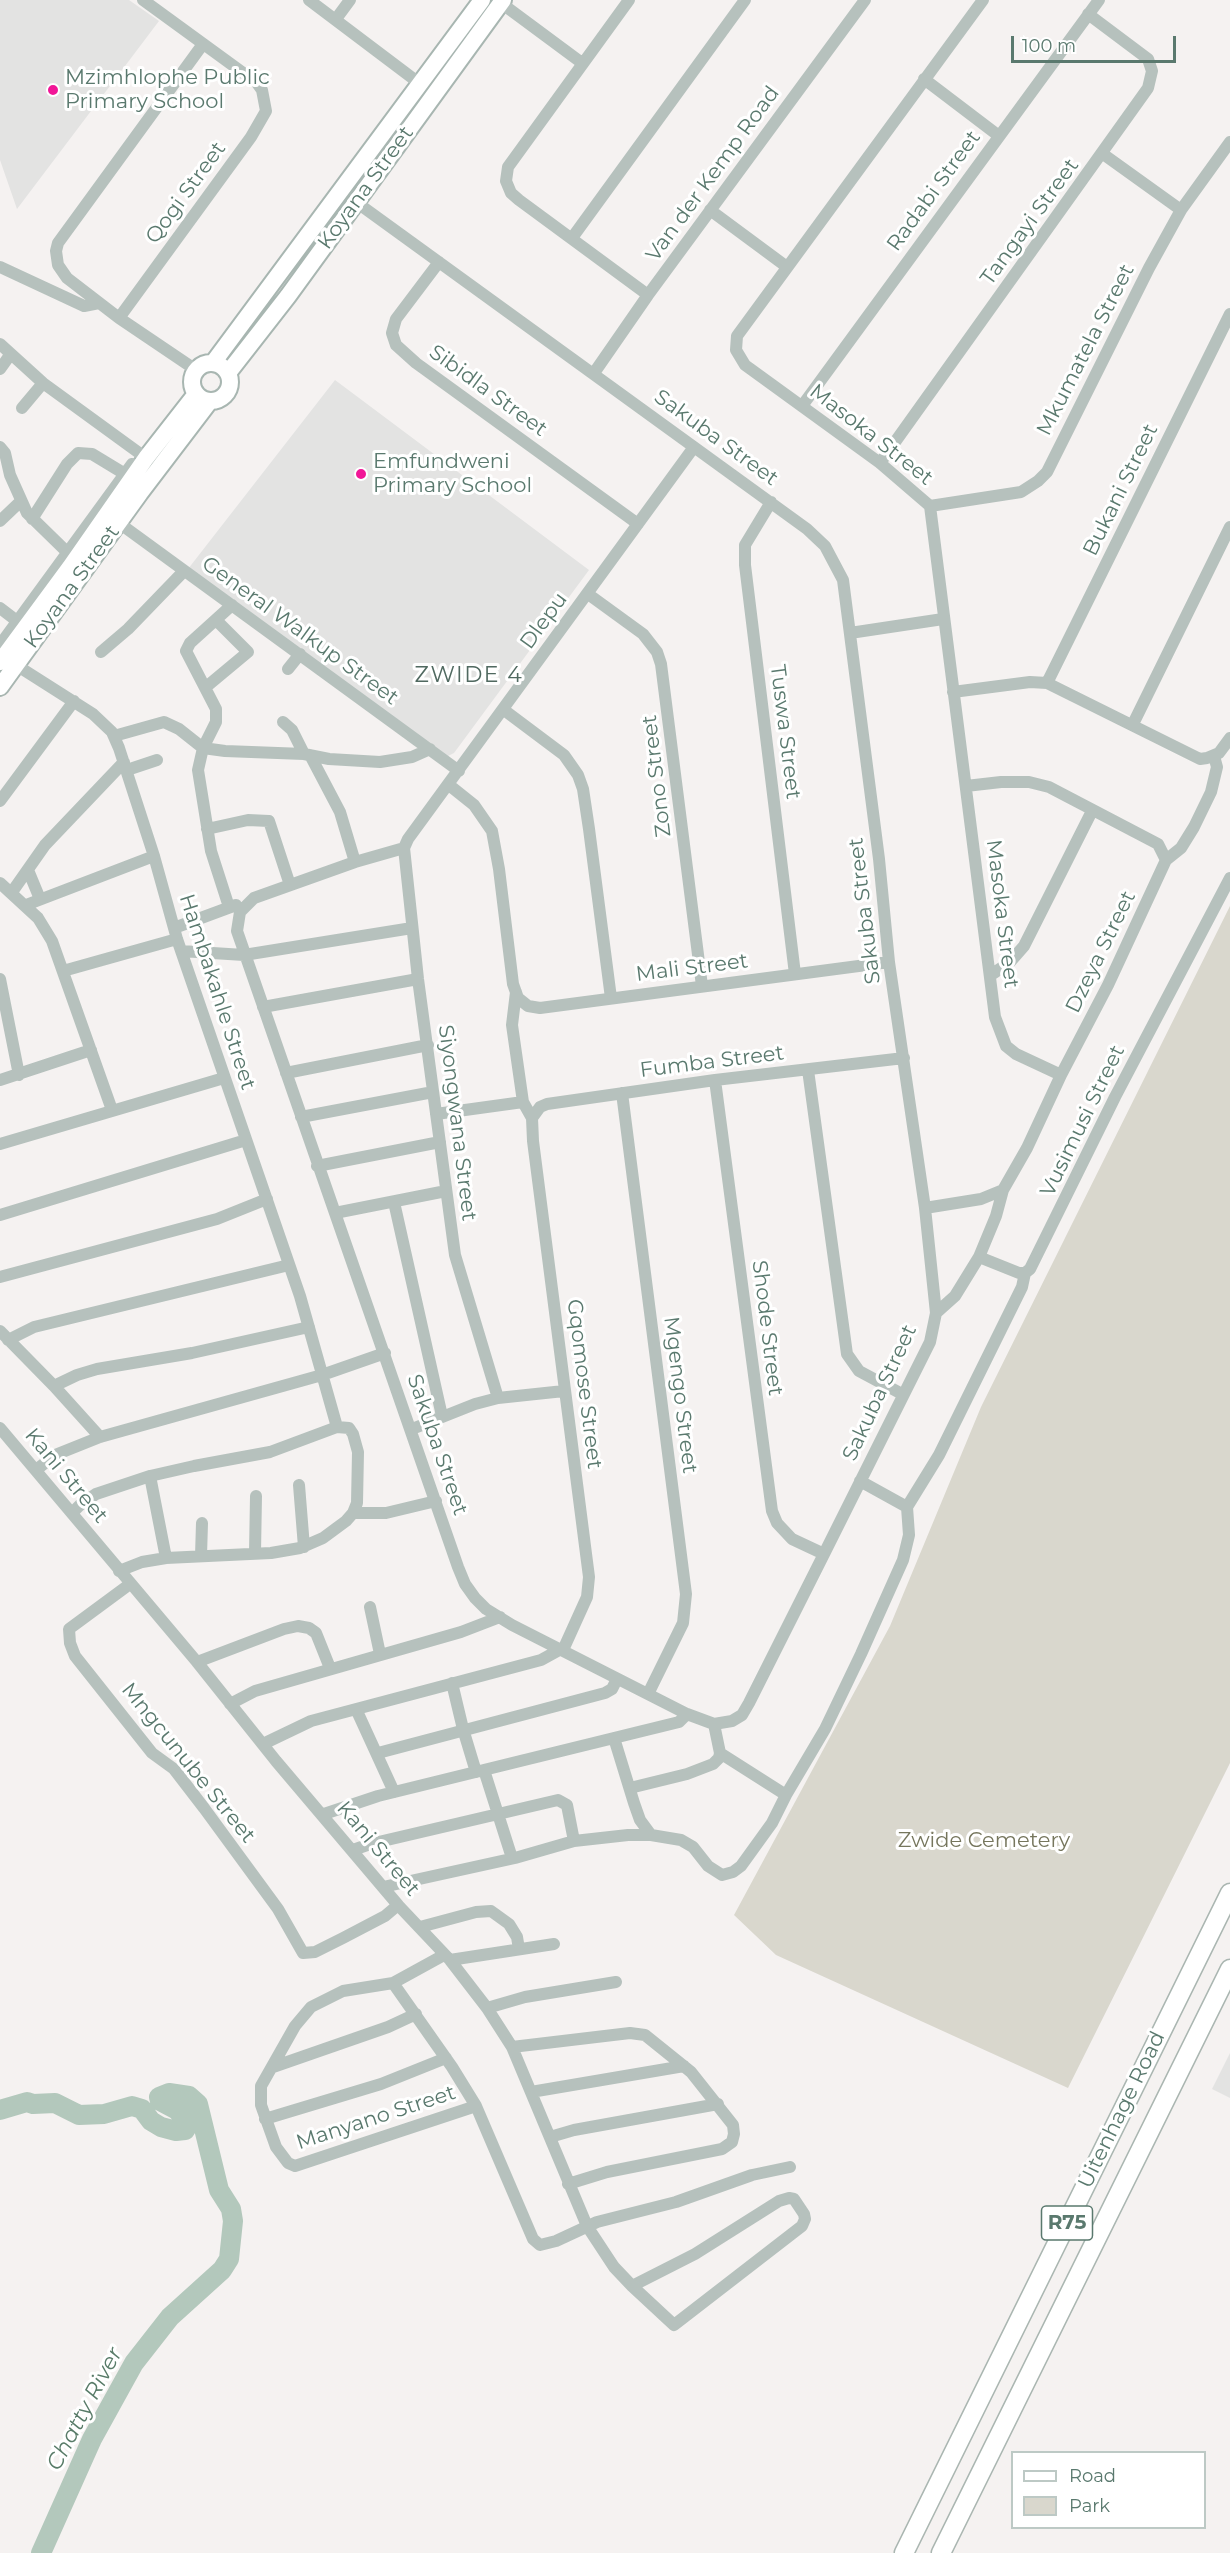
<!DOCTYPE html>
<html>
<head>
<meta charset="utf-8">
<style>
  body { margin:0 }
  #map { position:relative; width:1230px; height:2553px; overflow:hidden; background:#f5f2f1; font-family:Montserrat,sans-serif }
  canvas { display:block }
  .legend { position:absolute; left:1011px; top:2451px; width:195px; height:78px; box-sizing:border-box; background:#fff; border:2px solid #bdc9c5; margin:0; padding:8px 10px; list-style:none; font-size:18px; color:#5a796e }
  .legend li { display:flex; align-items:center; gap:12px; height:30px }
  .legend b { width:30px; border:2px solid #bdc9c5 }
  .scale { position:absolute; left:1011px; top:36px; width:165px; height:27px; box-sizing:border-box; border:3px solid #5a796e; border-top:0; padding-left:8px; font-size:18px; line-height:21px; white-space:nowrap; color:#5a796e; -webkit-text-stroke:4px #fff; paint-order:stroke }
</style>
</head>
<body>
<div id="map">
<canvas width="1230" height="2553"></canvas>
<ul class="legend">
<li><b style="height:8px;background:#fff"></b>Road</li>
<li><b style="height:16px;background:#d9d7cd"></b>Park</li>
</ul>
<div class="scale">100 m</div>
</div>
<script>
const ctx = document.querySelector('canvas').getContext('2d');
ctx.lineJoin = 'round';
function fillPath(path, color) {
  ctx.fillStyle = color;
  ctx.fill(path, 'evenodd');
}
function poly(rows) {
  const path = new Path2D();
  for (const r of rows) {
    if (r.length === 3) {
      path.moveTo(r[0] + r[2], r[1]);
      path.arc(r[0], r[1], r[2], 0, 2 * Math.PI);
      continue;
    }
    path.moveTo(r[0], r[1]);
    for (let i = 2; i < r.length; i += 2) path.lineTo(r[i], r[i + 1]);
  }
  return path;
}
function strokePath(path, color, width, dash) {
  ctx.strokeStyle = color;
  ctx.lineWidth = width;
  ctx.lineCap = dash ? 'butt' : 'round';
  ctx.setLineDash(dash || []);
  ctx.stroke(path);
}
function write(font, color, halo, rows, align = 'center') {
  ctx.font = font + ' Montserrat,sans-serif';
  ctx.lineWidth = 6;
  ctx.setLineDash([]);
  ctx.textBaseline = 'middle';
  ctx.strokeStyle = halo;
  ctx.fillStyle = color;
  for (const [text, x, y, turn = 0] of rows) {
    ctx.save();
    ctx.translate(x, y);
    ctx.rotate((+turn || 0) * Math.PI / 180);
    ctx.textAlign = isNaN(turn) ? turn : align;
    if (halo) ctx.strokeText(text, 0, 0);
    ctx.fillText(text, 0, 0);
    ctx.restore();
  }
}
fillPath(poly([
  [0,0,129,0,159,21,17,209,0,160],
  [335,380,589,570,454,753,446,757,188,569],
  [1230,2053,1230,2098,1212,2089]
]), '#e3e3e2');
fillPath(poly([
  [1230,906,1230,1763,1068,2088,776,1955,734,1915,890,1626,981,1407]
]), '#d9d7cd');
strokePath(poly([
  [0,2110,27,2102,33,2104,55,2103,79,2115,104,2114,132,2106,142,2109,151,2121,161,2127,176,2131,185,2130,188,2125,185,2119,177,2110,160,2101,159,2097,169,2093,189,2096,198,2104,219,2190,231,2209,233,2221,229,2259,222,2270,170,2317,134,2363,92,2439,41,2553]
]), '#b3c8bc', 20);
const secondary = poly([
  [213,363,482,0],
  [211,382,19],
  [228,373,288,296,503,0],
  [0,662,70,567,146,458,196,394],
  [0,687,140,493,210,401]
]);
const primary = poly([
  [904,2553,1230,1893],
  [941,2553,1230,1969]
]);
strokePath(secondary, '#a8b6b1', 20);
strokePath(primary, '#aab6b1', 21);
strokePath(poly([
  [309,0,419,83],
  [629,0,508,167,506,181,511,193,519,200,648,295],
  [983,0,737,336,736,350,745,365,880,463,930,506,995,1017,1006,1046,1016,1054,1061,1075],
  [501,3,582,63],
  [336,19,350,0],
  [924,79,999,136],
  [1103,154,1181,210],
  [356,202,807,529,825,546,843,580,879,859,889,962,925,1208,936,1313,930,1342,824,1554,749,1703,742,1715,732,1721,714,1724,687,1714,512,1625,486,1609,475,1598,465,1584,458,1567,237,931,240,912,254,898,355,862,404,848],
  [710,210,787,267],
  [572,238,745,0],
  [439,262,396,319,392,333,396,345,416,363,638,524],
  [0,267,84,306,99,303],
  [119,318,251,137,266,111,262,90,257,83,143,0],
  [0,344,43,383,146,458],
  [0,369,10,355],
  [196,370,119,318,67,278,58,265,56,251,58,243,203,44],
  [594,373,648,295,865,0],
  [802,406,1099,0],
  [22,408,43,383],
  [0,447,5,453,10,475,27,513,68,553],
  [880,463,1148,88,1152,71,1148,59,1088,14],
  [771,502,745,545,745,565,795,974],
  [930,506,1021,492,1038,481,1047,472,1149,268,1181,210,1230,142],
  [32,519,67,464,78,453,92,454,125,474],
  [0,521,21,501],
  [119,523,459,771],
  [588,594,643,634,657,652,661,664,702,986],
  [0,608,17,621],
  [850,633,943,619],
  [0,645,132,464],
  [101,652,128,629,184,571],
  [16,665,93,714,112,732,119,748,154,856,177,939,300,1296,337,1427],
  [288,669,300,654],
  [1047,683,1230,314],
  [206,687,248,652,216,620],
  [953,692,1030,682,1047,683,1200,759,1207,758,1219,753,1230,738],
  [504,710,564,755,578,775,583,789,589,829,611,998],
  [283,722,292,730,304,754],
  [1133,724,1230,527],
  [114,736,164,722,179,729,203,748,225,751,304,754,329,759,380,762,412,757,430,749],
  [310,755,340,812,355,862],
  [127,770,157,760],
  [449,785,474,805,492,831,499,869,513,984,518,998,528,1006,540,1008,889,962],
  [0,801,74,701],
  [207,829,248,820,269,821,290,885],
  [1166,860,1181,848,1194,827,1211,792,1217,767,1214,756],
  [28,870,40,899],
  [0,883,38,918,52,941,112,1110],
  [12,892,45,845,124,762],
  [26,905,154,856],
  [229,907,211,851,198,770,203,748,216,722,216,709,186,651,190,643,232,605],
  [174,928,236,905],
  [181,951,244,955,412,928],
  [63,971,177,939],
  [991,975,1010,962,1024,946,1092,811],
  [0,979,19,1075],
  [516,992,512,1025,523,1102,532,1118],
  [263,1007,418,979],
  [808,1070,847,1354,859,1371,902,1394],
  [286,1073,428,1045],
  [0,1080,91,1050],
  [715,1080,772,1511,777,1523,792,1539,824,1554],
  [622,1093,686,1594,683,1623,648,1694],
  [436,1114,523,1102],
  [301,1117,433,1092],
  [0,1144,224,1078],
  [317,1166,440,1142],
  [394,1202,442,1416],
  [925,1208,981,1199,1003,1190,1027,1148,1061,1075,1108,985,1166,860,1158,844,1049,787,1029,782,1001,782,966,786],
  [335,1213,446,1191],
  [0,1215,246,1140],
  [979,1257,996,1216,1003,1190],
  [0,1277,217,1219,267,1199],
  [936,1313,955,1296,979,1257,1019,1273,1025,1273,1030,1269,1115,1097,1230,878],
  [0,1331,54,1386,100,1437],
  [8,1340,34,1327,289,1265],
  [54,1386,77,1375,97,1369,192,1353,309,1327],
  [498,1398,455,1255,418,979,404,848,408,839,694,447],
  [0,1428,197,1662,276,1761,398,1905,450,1960,487,2008,512,2047,587,2226,614,2267,632,2286,674,2325,802,2226,805,2219,804,2214,794,2199,789,2198,779,2201,695,2254,632,2286],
  [412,1429,475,1404,498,1398,564,1391],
  [36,1470,55,1455,100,1437,322,1375,385,1353],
  [150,1476,166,1558],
  [860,1481,907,1507],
  [299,1485,304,1547],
  [72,1513,80,1505,96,1494,150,1476,194,1466,270,1452,337,1427,349,1428,353,1434,358,1452,357,1503,353,1513,346,1521,323,1538,300,1548,271,1553,166,1558,142,1562,119,1571],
  [353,1513,386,1513,436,1501],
  [255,1553,256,1496],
  [201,1556,202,1523],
  [130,1584,69,1629,70,1643,75,1656,152,1753,174,1769,204,1808,278,1909,303,1953,315,1952,343,1938,385,1916,398,1905],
  [370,1607,380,1654],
  [563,1650,587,1597,589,1577,533,1141,532,1118,540,1107,547,1104,715,1080,904,1058],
  [197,1662,284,1629,298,1626,309,1628,316,1633,330,1668],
  [452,1683,463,1729,476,1772],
  [230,1704,255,1691,461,1632,500,1617],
  [356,1709,394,1792],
  [614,1738,634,1803,640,1820,651,1835],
  [263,1744,311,1721,541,1660,561,1649],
  [378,1753,605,1693,612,1689,617,1679],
  [720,1753,786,1795],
  [484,1770,512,1858],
  [630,1788,687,1774,713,1764,719,1758,720,1753,714,1724],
  [324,1814,378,1796,679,1722,687,1714],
  [353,1850,370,1844,558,1800,567,1805,574,1841],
  [383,1887,515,1858,574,1841,628,1835,651,1835,681,1840,693,1847,708,1866,722,1875,733,1872,741,1866,772,1823,786,1795,825,1729,861,1654,903,1560,909,1535,907,1507,939,1455,1022,1287,1025,1273],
  [420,1927,476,1912,491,1911,509,1924,517,1937,519,1949],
  [444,1955,393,1983,343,1991,311,2007,295,2026,261,2086,261,2105,276,2147,288,2163,295,2166,476,2106],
  [450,1960,554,1944],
  [393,1983,452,2067,476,2106,533,2239,540,2245,556,2241,597,2222,676,2202,752,2175,790,2167],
  [487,2008,525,1997,616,1982],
  [512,2047,630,2033,645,2035,691,2072,733,2125,734,2134,732,2142,722,2149,607,2172,568,2184],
  [273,2067,388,2027,416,2014],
  [531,2092,684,2066],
  [265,2119,381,2084,446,2058],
  [550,2137,574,2130,718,2104]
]), '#b6c1bd', 12);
strokePath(secondary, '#fff', 16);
strokePath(primary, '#fff', 18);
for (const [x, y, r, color] of [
  [53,90,6,"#f11697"],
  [361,474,6,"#f11697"]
]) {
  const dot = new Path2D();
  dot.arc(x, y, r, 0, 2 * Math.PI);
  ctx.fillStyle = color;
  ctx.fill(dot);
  strokePath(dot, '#fff', 2);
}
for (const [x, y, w] of [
  [1067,2223,51]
]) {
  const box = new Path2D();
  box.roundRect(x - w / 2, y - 17, w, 34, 4.5);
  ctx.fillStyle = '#fff';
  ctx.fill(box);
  strokePath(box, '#5a796e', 1.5);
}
write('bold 20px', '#5a796e', null, [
  ["R75",1067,2223]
]);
write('21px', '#5a796e', '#fff', [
  ["Mzimhlophe Public",65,78],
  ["Primary School",65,102],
  ["Emfundweni",373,462],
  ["Primary School",373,486]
], 'left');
write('21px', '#5a796e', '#fff', [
  ["Van der Kemp Road",713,174,-54],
  ["Koyana Street",366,188,-54],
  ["Radabi Street",934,191,-54],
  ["Qogi Street",186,193,-54],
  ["Tangayi Street",1030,222,-54],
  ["Mkumatela Street",1086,350,-63],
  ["Sibidla Street",488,391,36],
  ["Masoka Street",871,435,38],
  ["Sakuba Street",716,438,36],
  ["Bukani Street",1121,490,-64],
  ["Koyana Street",72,587,-54],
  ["Dlepu",544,621,-54],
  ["General Walkup Street",300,631,36],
  ["Tuswa Street",785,732,83],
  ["Zono Street",657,776,-97],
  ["Sakuba Street",865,911,-97],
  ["Masoka Street",1002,914,83],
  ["Dzeya Street",1101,952,-64],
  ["Mali Street",692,968,-7],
  ["Hambakahle Street",217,992,72],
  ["Fumba Street",712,1062,-7],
  ["Vusimusi Street",1083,1121,-64],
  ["Siyongwana Street",457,1123,83],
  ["Shode Street",767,1328,83],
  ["Gqomose Street",584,1384,83],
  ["Sakuba Street",880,1393,-65],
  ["Mgengo Street",680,1395,83],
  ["Sakuba Street",437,1445,71],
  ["Kani Street",66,1476,50],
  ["Mngcunube Street",188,1763,51],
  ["Kani Street",378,1849,50],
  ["Uitenhage Road",1122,2110,-64],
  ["Manyano Street",376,2118,-18]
]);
write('21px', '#76765d', '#fff', [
  ["Zwide Cemetery",984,1841]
]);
ctx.letterSpacing = '1.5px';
write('22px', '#506960', '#fff', [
  ["ZWIDE 4",469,676]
]);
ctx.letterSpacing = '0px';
write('italic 22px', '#587b68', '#fff', [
  ["Chatty River",85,2409,-62]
]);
</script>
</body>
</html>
